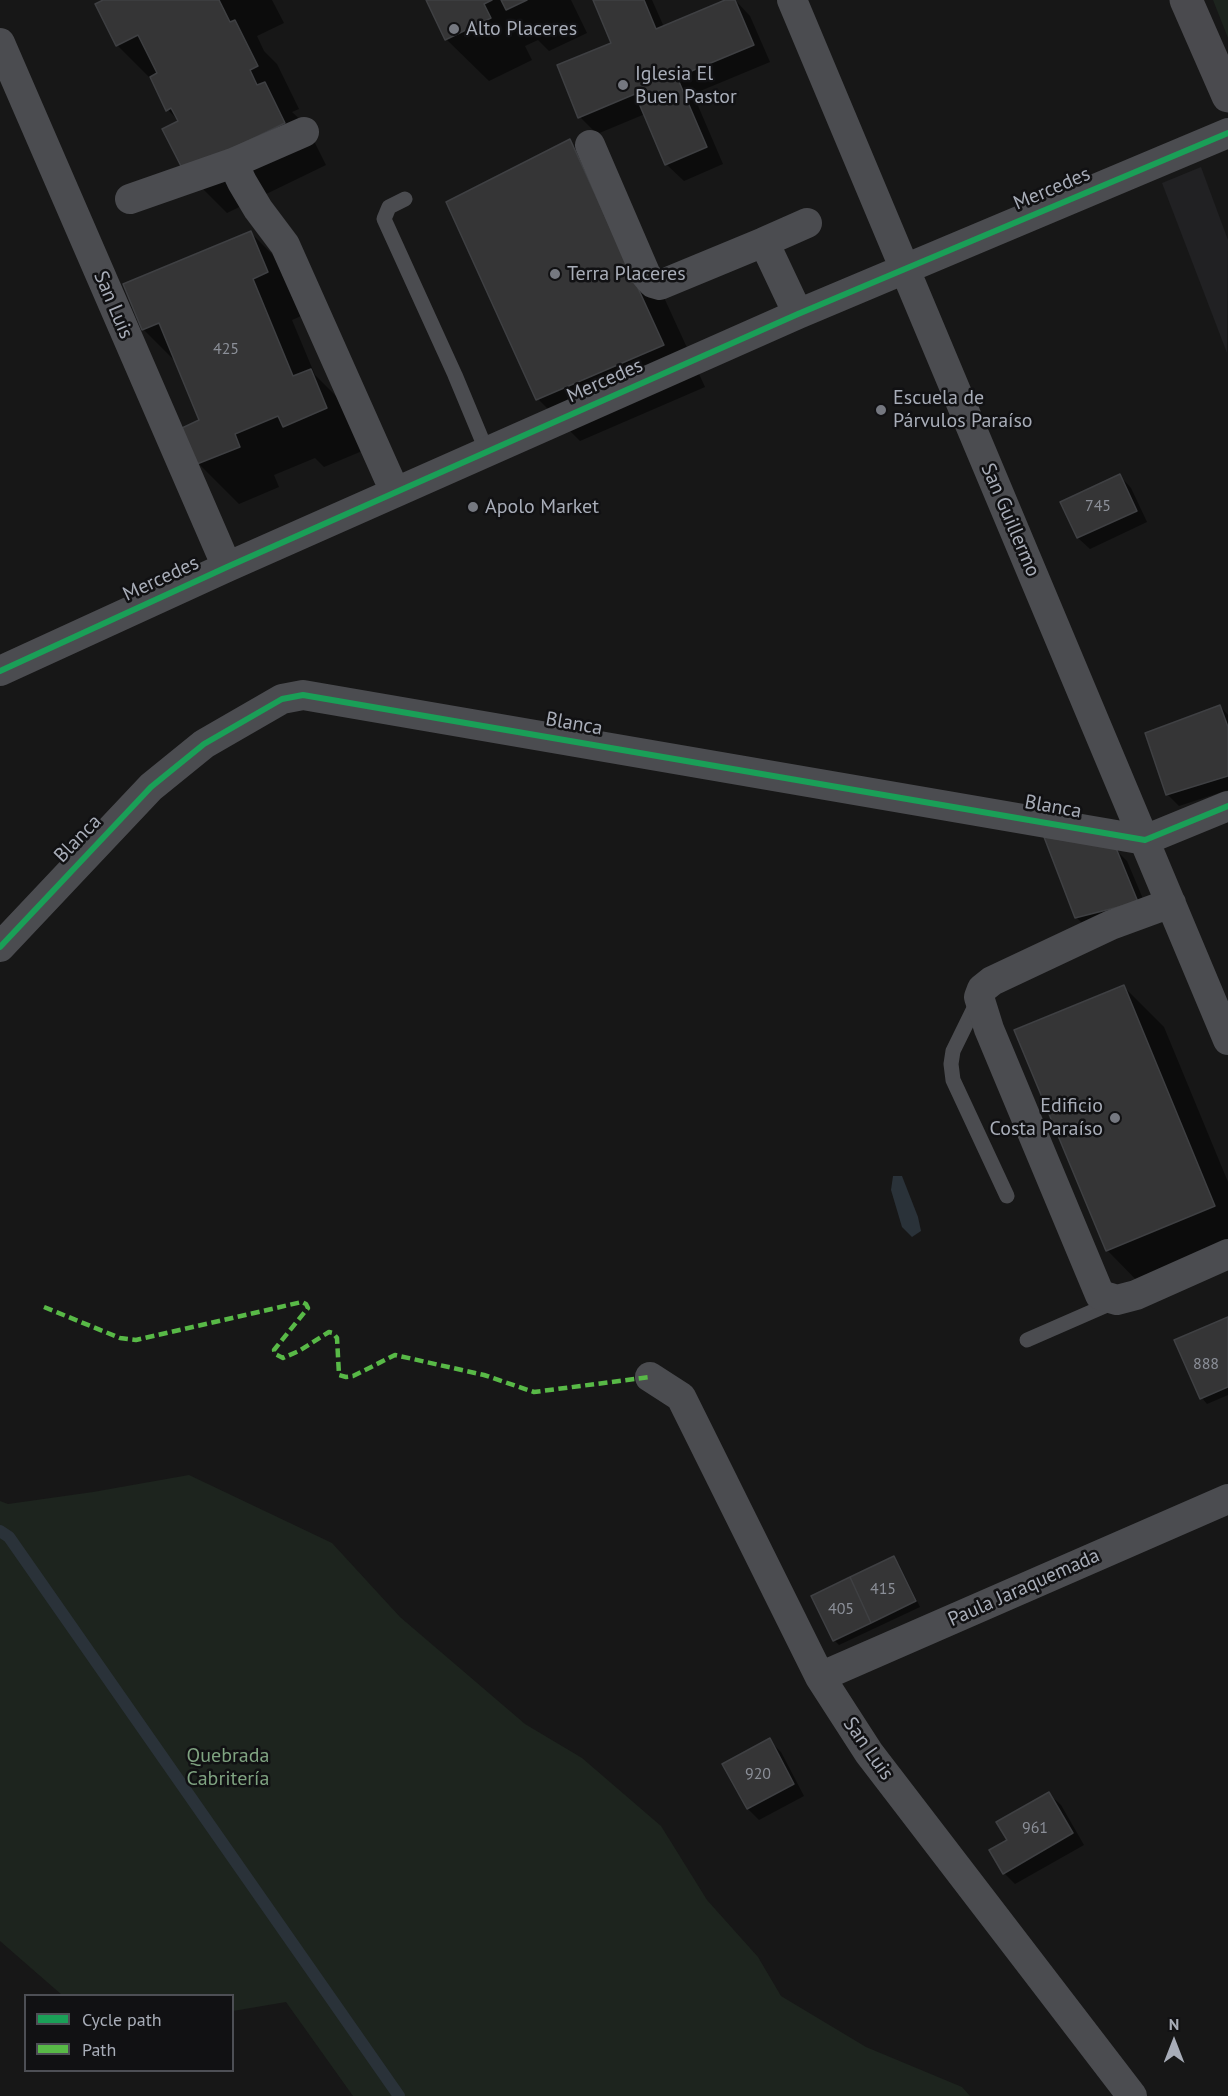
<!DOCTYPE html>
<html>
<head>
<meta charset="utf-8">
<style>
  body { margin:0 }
  #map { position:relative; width:1228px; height:2096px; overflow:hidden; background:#171717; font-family:"PT Sans",sans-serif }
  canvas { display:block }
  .legend { position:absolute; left:24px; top:1994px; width:210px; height:78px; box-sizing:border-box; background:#111113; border:2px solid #4d4f55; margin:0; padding:8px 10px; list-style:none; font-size:18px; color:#a8adb8 }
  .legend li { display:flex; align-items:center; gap:12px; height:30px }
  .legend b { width:30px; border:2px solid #4d4f55 }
  .north { position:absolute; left:1144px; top:2012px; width:60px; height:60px; -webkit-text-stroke:4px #111113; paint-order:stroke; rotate:0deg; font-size:16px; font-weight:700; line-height:24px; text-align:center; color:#a8adb8 }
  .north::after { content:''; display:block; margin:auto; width:21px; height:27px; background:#a8adb8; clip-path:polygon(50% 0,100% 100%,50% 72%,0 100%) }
</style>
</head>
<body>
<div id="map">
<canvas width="1228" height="2096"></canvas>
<ul class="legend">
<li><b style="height:8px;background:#1a9f57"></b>Cycle path</li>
<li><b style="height:8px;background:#58b947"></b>Path</li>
</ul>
<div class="north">N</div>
</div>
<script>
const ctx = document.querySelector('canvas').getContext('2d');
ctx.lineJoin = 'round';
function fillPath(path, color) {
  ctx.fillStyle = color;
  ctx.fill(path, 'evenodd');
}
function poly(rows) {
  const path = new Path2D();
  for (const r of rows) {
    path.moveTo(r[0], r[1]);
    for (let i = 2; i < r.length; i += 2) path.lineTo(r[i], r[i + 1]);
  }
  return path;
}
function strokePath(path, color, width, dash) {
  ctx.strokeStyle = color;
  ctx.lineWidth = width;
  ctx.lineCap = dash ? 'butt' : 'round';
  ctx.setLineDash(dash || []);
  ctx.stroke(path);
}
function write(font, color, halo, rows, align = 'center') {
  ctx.font = font + ' "PT Sans",sans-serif';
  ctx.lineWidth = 5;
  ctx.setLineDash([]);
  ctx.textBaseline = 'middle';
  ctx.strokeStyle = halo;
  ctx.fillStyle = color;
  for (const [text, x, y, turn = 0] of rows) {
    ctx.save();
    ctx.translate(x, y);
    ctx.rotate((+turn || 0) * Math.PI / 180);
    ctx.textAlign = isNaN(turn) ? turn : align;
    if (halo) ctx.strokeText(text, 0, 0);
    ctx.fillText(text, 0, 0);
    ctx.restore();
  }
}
fillPath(poly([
  [1201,167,1228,240,1227,353,1162,183]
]), '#212123');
fillPath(poly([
  [1213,0,1228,0,1228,38],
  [189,1475,332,1543,400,1617,525,1724,582,1758,661,1826,707,1900,758,1957,781,1996,866,2047,962,2087,970,2096,353,2096,286,2002,233,2011,232,1996,62,1995,0,1941,0,1501,8,1504,93,1492]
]), '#1d241e');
fillPath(poly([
  [893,1176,902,1176,918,1217,921,1231,912,1237,902,1227,891,1190]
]), '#2a3239');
fillPath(poly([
  [106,0,272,0,284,23,257,36,264,51,277,64,299,109,292,112,306,125,326,165,227,213,185,171,180,122,168,110,154,82,117,45],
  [428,0,571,0,587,33,549,51,538,40,525,46,532,60,489,81,446,39],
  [594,0,652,0,664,27,729,0,735,0,750,16,770,62,693,94,723,164,684,181,666,164,645,114,597,134,580,117,613,43],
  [569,141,612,184,705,387,580,441,538,399],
  [250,232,291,273,308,313,292,320,315,375,351,411,367,449,324,467,315,458,274,475,279,487,239,504,198,463,201,421,176,362,143,329],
  [1120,476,1131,488,1147,522,1090,549,1078,538,1062,503],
  [1220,706,1228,715,1228,790,1179,806,1167,794],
  [1115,849,1127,861,1149,913,1088,929,1076,917],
  [1124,987,1164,1027,1228,1182,1228,1258,1147,1291,1107,1250],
  [1228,1318,1228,1395,1207,1404,1202,1398,1176,1341],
  [894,1558,899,1564,920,1607,839,1645,834,1640],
  [769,1740,781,1752,804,1796,759,1820,748,1809,724,1764],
  [1049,1794,1061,1805,1084,1845,1015,1884,1004,1873,1009,1841]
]), '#0007');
strokePath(poly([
  [0,1531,9,1537,399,2096]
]), '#2a3239', 12);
const building = poly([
  [103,0,219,0,230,22,235,20,258,66,250,70,257,85,265,82,285,123,184,172,162,129,178,121,171,108,166,111,150,77,157,73,138,35,116,46,95,4,103,0],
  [426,0,492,0,484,4,491,18,445,40,426,0],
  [501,0,527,0,506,10,501,0],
  [593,0,644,0,656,29,725,0,735,0,754,45,677,77,707,147,665,165,635,94,578,118,557,65,611,43,593,0],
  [570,139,664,345,536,400,446,202,570,139],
  [251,231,268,272,253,279,293,376,311,369,327,408,283,427,278,416,235,434,240,447,197,464,182,428,199,420,159,323,142,330,123,284,251,231],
  [1120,474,1137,511,1077,538,1060,502,1120,474],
  [1220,705,1228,727,1228,776,1166,795,1145,733,1220,705],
  [1044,837,1116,848,1138,902,1075,918,1044,837],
  [1124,985,1215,1206,1106,1251,1014,1030,1124,985],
  [1228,1317,1228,1387,1200,1399,1174,1340,1228,1317],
  [894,1556,916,1601,871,1623,850,1577,894,1556],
  [850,1577,871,1623,833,1641,811,1596,850,1577],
  [770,1738,794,1784,747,1809,722,1764,770,1738],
  [1049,1792,1073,1833,1003,1874,989,1850,1007,1840,996,1822,1049,1792]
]);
fillPath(building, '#353536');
strokePath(building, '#3f4043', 1.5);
strokePath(poly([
  [405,199,389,207,384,219,455,375,487,452],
  [978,1000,953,1051,951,1064,953,1080,1007,1196],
  [1027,1340,1114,1302]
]), '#4b4c50', 15);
strokePath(poly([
  [792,0,1228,1040],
  [0,43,227,567],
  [590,145,646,275,653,283,660,285,764,242,798,314],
  [233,163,304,132],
  [130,199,233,163,242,182,258,209,285,245,395,492],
  [764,242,807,223],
  [0,671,227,567,798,314,1228,133],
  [1171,903,1111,925,992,981,982,989,979,997,989,1029,1100,1295,1117,1300,1136,1295,1228,1254],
  [0,947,151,787,204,744,282,699,303,695,1145,840,1228,806],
  [650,1377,681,1397,820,1677,869,1753,1132,2096],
  [820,1677,1228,1499]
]), '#4b4c50', 30);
strokePath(poly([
  [1186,0,1228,96]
]), '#4a4a4e', 33);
strokePath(poly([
  [44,1307,120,1338,136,1340,302,1302,306,1304,308,1308,274,1350,275,1354,283,1358,299,1351,329,1332,333,1333,337,1338,339,1375,346,1377,353,1376,395,1355,484,1375,534,1392,650,1377]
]), '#58b947', 4.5, [9, 4.5]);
strokePath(poly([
  [0,671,227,567,798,314,1228,133],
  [0,947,151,787,204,744,282,699,303,695,1145,840,1228,806]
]), '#1a9f57', 6);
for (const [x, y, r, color] of [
  [454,29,6,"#757880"],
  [623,85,6,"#757880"],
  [555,274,6,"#757880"],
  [881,410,6,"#757880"],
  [473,507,6,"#757880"],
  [1115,1118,6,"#757880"]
]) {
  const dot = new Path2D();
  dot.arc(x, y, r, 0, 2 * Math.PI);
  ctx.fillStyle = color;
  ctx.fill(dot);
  strokePath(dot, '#111113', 2);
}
write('16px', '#8b8f98', null, [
  ["425",226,349],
  ["745",1098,506],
  ["888",1206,1364],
  ["415",883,1589],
  ["405",841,1609],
  ["920",758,1774],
  ["961",1035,1828]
]);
write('20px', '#a8adb8', '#111113', [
  ["Alto Placeres",466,29],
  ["Iglesia El",635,74],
  ["Buen Pastor",635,97],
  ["Terra Placeres",567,274],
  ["Escuela de",893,398],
  ["Párvulos Paraíso",893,421],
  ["Apolo Market",485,507],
  ["Edificio",1103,1106,"right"],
  ["Costa Paraíso",1103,1129,"right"]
], 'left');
write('20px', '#a8adb8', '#111113', [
  ["Mercedes",1052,189,-23],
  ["San Luis",113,305,67],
  ["Mercedes",605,381,-24],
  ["San Guillermo",1010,520,67],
  ["Mercedes",161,579,-25],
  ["Blanca",574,724,10],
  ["Blanca",1053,807,10],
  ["Blanca",78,839,-46],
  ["Paula Jaraquemada",1024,1588,-24],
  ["San Luis",868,1749,55]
]);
write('20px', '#7fa381', '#111113', [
  ["Quebrada",228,1756],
  ["Cabritería",228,1779]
]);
</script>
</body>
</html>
